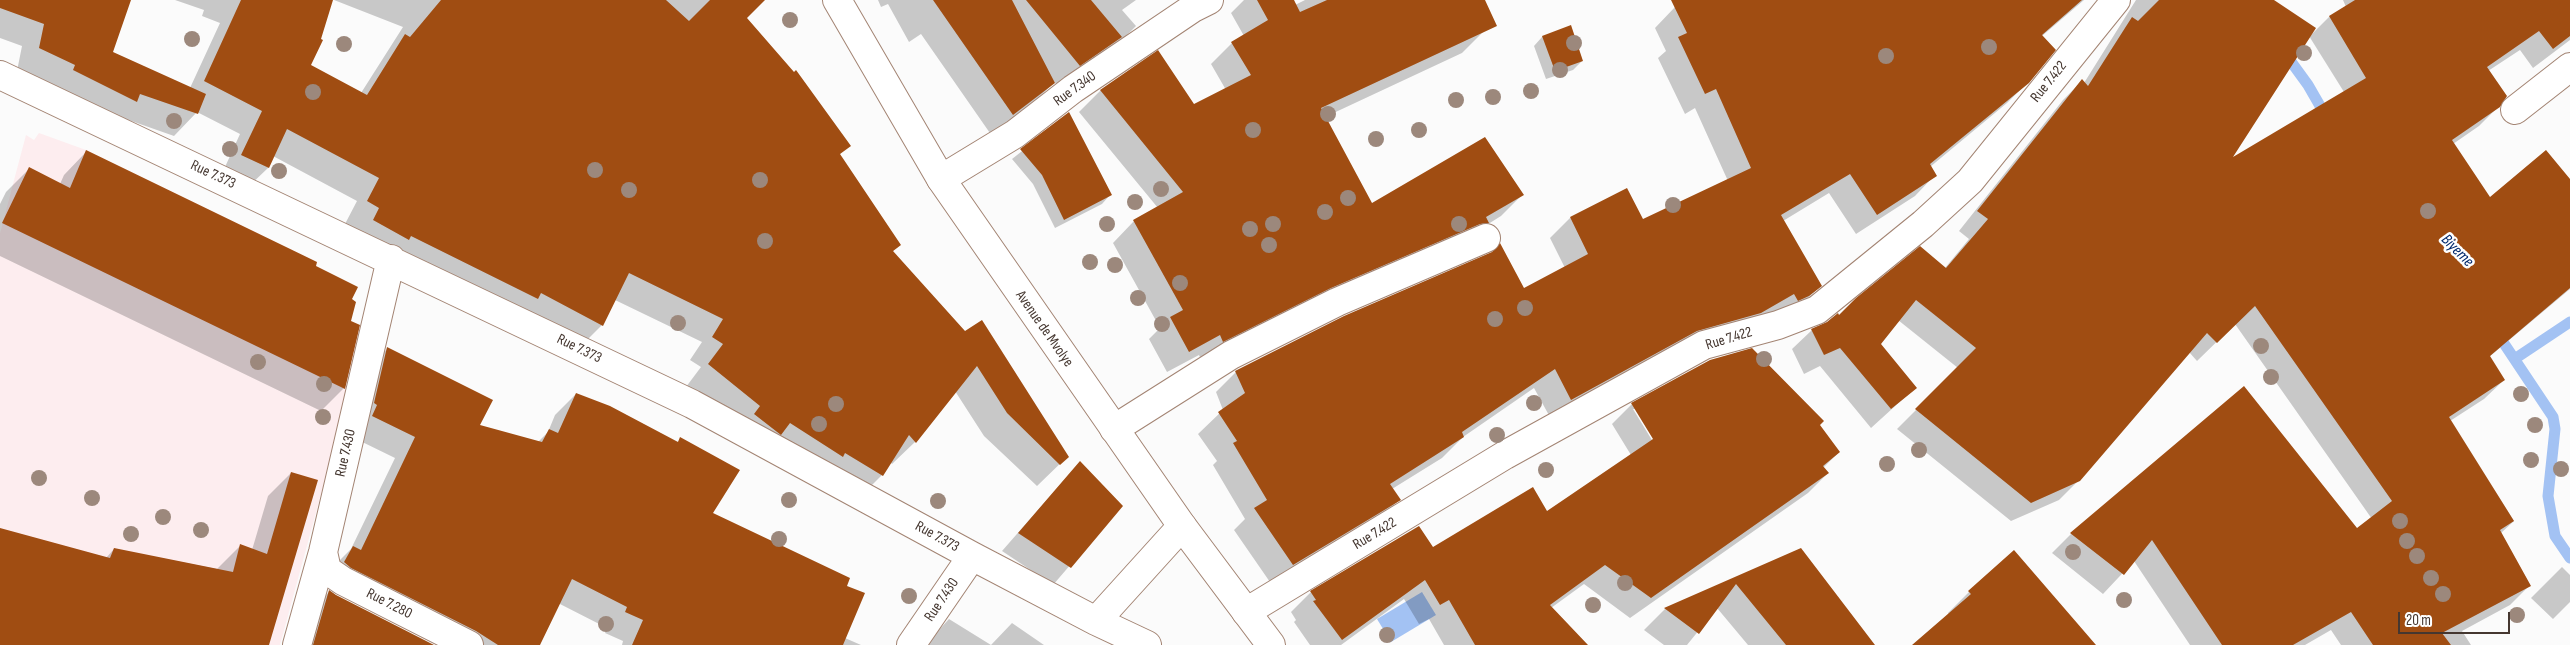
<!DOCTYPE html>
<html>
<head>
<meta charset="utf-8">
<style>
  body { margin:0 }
  #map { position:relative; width:2570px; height:645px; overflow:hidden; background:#fbfbfb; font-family:"Sofia Sans Condensed",sans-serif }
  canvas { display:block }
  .scale { position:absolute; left:2398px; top:612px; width:112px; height:22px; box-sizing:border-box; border:2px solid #453730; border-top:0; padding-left:6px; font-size:15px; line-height:18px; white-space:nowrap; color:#453730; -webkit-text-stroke:4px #fff; paint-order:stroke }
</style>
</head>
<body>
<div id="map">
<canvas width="2570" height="645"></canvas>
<div class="scale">20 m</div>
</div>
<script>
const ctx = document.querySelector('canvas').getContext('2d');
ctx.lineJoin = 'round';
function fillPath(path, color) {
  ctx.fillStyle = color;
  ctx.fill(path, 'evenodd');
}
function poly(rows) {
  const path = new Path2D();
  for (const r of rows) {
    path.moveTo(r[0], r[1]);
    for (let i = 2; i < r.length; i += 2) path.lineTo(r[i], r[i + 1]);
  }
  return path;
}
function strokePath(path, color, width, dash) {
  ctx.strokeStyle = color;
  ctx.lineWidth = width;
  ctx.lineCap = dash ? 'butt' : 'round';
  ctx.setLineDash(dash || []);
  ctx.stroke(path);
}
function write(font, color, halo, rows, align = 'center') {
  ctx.font = font + ' "Sofia Sans Condensed",sans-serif';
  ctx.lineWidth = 5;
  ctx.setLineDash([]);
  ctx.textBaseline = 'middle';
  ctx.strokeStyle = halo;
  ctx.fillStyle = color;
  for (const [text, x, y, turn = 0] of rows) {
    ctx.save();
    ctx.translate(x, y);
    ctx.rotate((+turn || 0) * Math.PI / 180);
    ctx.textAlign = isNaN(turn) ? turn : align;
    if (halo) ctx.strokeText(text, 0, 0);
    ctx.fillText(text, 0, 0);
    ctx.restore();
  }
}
fillPath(poly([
  [39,133,86,150,317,262,314,270,319,306,361,326,364,336,280,645,0,645,0,233,26,135,34,140]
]), '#fdedef');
fillPath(poly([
  [1422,592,1436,615,1391,642,1377,619]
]), '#a3c2f3');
fillPath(poly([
  [0,0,130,0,112,52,190,88,220,23,202,16,204,10,175,0,332,0,309,66,361,93,403,27,334,0,758,0,745,18,849,145,839,155,900,245,892,252,1067,457,1037,486,984,436,955,391,915,442,892,464,890,462,882,475,859,498,768,446,758,456,732,437,686,387,701,367,690,360,702,342,615,300,602,325,580,347,345,224,357,201,273,156,268,168,245,190,220,178,240,134,197,112,174,136,120,117,17,71,22,46,0,38],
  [878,0,1136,0,1122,10,1136,26,1115,47,1058,86,1054,82,1032,105,992,136,921,34,909,42,888,4,881,7],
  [1244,0,1292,0,1295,5,1305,0,1468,0,1483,32,1462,53,1325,117,1372,205,1522,195,1501,216,1485,226,1202,362,1199,355,1167,372,1149,339,1160,328,1113,243,1134,221,1158,208,1079,112,1100,91,1158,52,1194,106,1226,90,1211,64,1232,43,1244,36,1231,13],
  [1690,0,2084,0,2042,36,2028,82,2007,103,1930,167,1935,175,1915,196,1856,234,1829,193,1783,221,1821,285,1800,306,1551,419,1534,388,1463,437,1442,458,1392,489,1399,500,1379,520,1272,585,1234,530,1245,519,1213,465,1217,461,1198,434,1223,410,1216,392,1236,372,1523,290,1565,268,1550,238,1570,218,1642,221,1728,181,1695,108,1685,114,1658,58,1666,51,1655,28,1675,7],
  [2136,0,2271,0,2311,35,2329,17,2346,7,2343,0,2570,0,2570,40,2533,68,2520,50,2488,71,2499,106,2479,126,2453,144,2489,199,2570,181,2570,289,2489,357,2504,380,2484,399,2450,421,2514,521,2501,533,2530,585,2510,605,2462,631,2471,645,2341,645,2331,630,2305,645,2190,645,2134,561,2103,594,2052,553,2071,534,2244,388,2357,530,2372,519,2235,324,2197,361,2189,352,2079,480,2059,500,2011,521,1897,429,1958,368,1898,320,1879,344,1915,388,1871,428,1820,366,1804,374,1792,349,1812,330,1945,268,1969,239,1959,231,2063,100,2082,81,2084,83],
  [2309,36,2344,92,2229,161],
  [1570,27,1582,61,1573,70,1546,79,1534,46,1542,37],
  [1069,114,1110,195,1102,204,1055,228,1033,184,1012,159],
  [86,152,314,267,350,300,344,388,321,411,0,256,0,204,6,192,29,169,60,184,64,175],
  [387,349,479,426,537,443,548,432,555,415,576,394,676,443,681,439,711,514,846,586,845,638,861,645,622,645,623,641,605,633,607,628,558,603,538,645,442,645,332,568,351,549,395,458,352,437,366,370],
  [1632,404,1818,426,1839,452,1823,468,1828,473,1808,493,1630,618,1584,584,1551,608,1583,645,1444,645,1429,619,1419,624,1404,599,1341,645,1310,645,1294,622,1296,620,1291,612,1311,592,1432,548,1547,513,1631,455,1612,424],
  [1633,409,1636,409,1657,444,1655,445],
  [1080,462,1121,506,1053,585,1002,551],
  [291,473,268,645,0,645,0,529,106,558,114,549,217,569,240,546,252,550,268,496],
  [1800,549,1873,645,1748,645,1717,608,1687,645,1664,645,1644,630,1665,609],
  [2562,567,2570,575,2570,602,2553,619,2531,598],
  [329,592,432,645,299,645,309,612],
  [1969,592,2080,645,1914,645,1949,615,1948,613],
  [949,619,991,645,1012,623,1044,645,925,645]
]), '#0003');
strokePath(poly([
  [2284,52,2308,85,2327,118],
  [2497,333,2553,417,2555,429,2548,496,2555,536,2570,558],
  [2519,356,2570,322]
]), '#a3c2f3', 11);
fillPath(poly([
  [0,0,131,0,113,52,206,94,198,114,140,94,137,102,73,70,75,65,39,48,44,24,0,8],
  [241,0,333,0,321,39,323,40,311,65,367,95,405,34,410,37,441,0,666,0,689,21,710,0,765,0,747,18,794,72,796,70,851,146,840,154,901,245,893,251,965,331,982,320,1069,457,1060,465,1007,413,977,366,916,443,909,435,883,476,845,453,843,457,790,423,781,435,754,414,760,406,708,364,723,344,712,337,723,319,629,273,603,326,541,293,538,299,411,236,409,240,373,220,379,208,367,201,379,178,287,129,269,168,241,155,262,111,204,81],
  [933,0,1012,0,1055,83,1013,115],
  [1026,0,1091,0,1122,37,1080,66],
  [1257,0,1294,0,1300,12,1327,0,1485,0,1497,26,1321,108,1372,203,1485,137,1524,195,1486,217,1489,223,1480,224,1331,288,1223,342,1220,335,1189,352,1170,317,1183,310,1133,220,1183,192,1100,90,1158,50,1194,104,1251,75,1231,42,1268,20],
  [1671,0,2082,0,2042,35,2056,50,2029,83,1930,164,1937,176,1877,215,1850,174,1781,215,1822,286,1809,296,1798,301,1794,294,1761,313,1697,331,1571,400,1555,369,1462,432,1464,437,1390,484,1401,500,1293,565,1254,508,1267,500,1233,443,1237,441,1218,412,1245,393,1235,371,1344,316,1492,252,1500,243,1524,288,1588,254,1570,217,1627,188,1643,219,1751,168,1716,89,1705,94,1678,37,1687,33],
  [2159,0,2274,0,2316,28,2233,157,2366,78,2329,16,2355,0,2570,0,2570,36,2553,49,2539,31,2487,67,2507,96,2500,107,2452,140,2490,197,2546,150,2570,179,2570,288,2490,356,2505,380,2449,417,2514,521,2500,530,2531,586,2442,633,2451,645,2373,645,2351,612,2293,645,2222,645,2152,540,2124,575,2070,533,2244,386,2357,528,2392,501,2255,306,2217,343,2207,333,2080,481,2031,503,1915,409,1976,348,1916,300,1881,344,1917,388,1891,409,1840,348,1824,355,1811,329,1827,322,1838,313,1839,315,1856,298,1920,246,1946,268,1988,219,1977,211,2082,79,2088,86,2132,17,2138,21],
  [1571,25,1583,61,1555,71,1542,36],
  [1069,112,1112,195,1064,220,1042,175,1020,149],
  [86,150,317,262,316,266,358,287,352,299,356,302,351,321,360,325,345,389,2,223,29,167,70,188],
  [387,347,493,400,480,425,542,442,549,429,558,433,576,393,610,406,678,442,680,437,740,470,713,513,850,578,847,586,865,593,843,645,632,645,643,620,625,612,627,607,572,579,540,645,498,645,476,631,351,568,344,562,353,546,361,550,415,437,372,416,377,405,374,403],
  [1752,348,1824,421,1820,425,1840,452,1823,466,1829,473,1651,598,1605,565,1550,605,1588,645,1475,645,1449,600,1440,605,1425,580,1342,640,1313,601,1316,600,1310,591,1419,526,1433,547,1533,487,1547,511,1653,439,1631,403,1710,360],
  [1080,461,1123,506,1071,568,1018,533],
  [291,472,318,480,269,645,0,645,0,528,110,558,114,548,233,572,240,544,267,554],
  [1801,548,1875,645,1786,645,1736,584,1699,634,1664,608],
  [2014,550,2096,645,1912,645,1971,594,1968,591],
  [329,590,336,595,434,645,313,645]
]), '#a04d12');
const minor = poly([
  [0,75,692,404,972,556,1096,621,1147,645],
  [2515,110,2570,67],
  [941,179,1015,134,1073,89,1193,8,1209,0],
  [1114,429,1231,355,1337,302,1486,238],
  [323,552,327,570,343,581,469,645],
  [1246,612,1505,455,1704,345,1778,325,1817,310,1923,224,1970,181,2116,0],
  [1096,621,1182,526],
  [297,645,323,552,391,259],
  [911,645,972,556]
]);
const major = poly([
  [837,0,941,179,1182,526,1271,645]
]);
strokePath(minor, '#a38473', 30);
strokePath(major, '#a38473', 30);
strokePath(minor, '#fff', 28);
strokePath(major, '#fff', 28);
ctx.fillStyle = '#9c887c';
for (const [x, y] of [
  [790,20],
  [192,39],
  [1574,43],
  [344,44],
  [1989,47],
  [2304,53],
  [1886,56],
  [1560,70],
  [1531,91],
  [313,92],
  [1493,97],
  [1456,100],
  [1328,114],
  [174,121],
  [1253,130],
  [1419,130],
  [1376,139],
  [230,149],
  [595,170],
  [279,171],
  [760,180],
  [1161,189],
  [629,190],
  [1348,198],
  [1135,202],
  [1673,205],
  [2428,211],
  [1325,212],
  [1107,224],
  [1273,224],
  [1459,224],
  [1250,229],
  [765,241],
  [1269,245],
  [1090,262],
  [1115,265],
  [1180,283],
  [1138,298],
  [1525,308],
  [1495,319],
  [678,323],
  [1162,324],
  [2261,346],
  [1764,359],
  [258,362],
  [2271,377],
  [324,384],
  [2521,394],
  [1534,403],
  [836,404],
  [323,417],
  [819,424],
  [2535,425],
  [1497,435],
  [1919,450],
  [2531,460],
  [1887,464],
  [2561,469],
  [1546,470],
  [39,478],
  [92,498],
  [789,500],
  [938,501],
  [163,517],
  [2400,521],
  [201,530],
  [131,534],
  [779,539],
  [2407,541],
  [2073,552],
  [2417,556],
  [2431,578],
  [1625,583],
  [2443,594],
  [909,596],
  [2124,600],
  [1593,605],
  [2517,615],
  [606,624],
  [1387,635]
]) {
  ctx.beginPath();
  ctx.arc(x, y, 8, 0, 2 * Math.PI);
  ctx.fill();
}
write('15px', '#453730', '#fff', [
  ["Rue 7.422",2049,82,-51],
  ["Rue 7.340",1075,89,-36],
  ["Rue 7.373",213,175,25],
  ["Avenue de Mvolye",1044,329,55],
  ["Rue 7.422",1729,339,-17],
  ["Rue 7.373",579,349,26],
  ["Rue 7.430",346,453,-77],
  ["Rue 7.422",1375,534,-31],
  ["Rue 7.373",937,537,29],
  ["Rue 7.430",942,600,-56],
  ["Rue 7.280",389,604,27]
]);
write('italic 16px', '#00286c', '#fff', [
  ["Biyeme",2457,251,45]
]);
</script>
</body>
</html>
